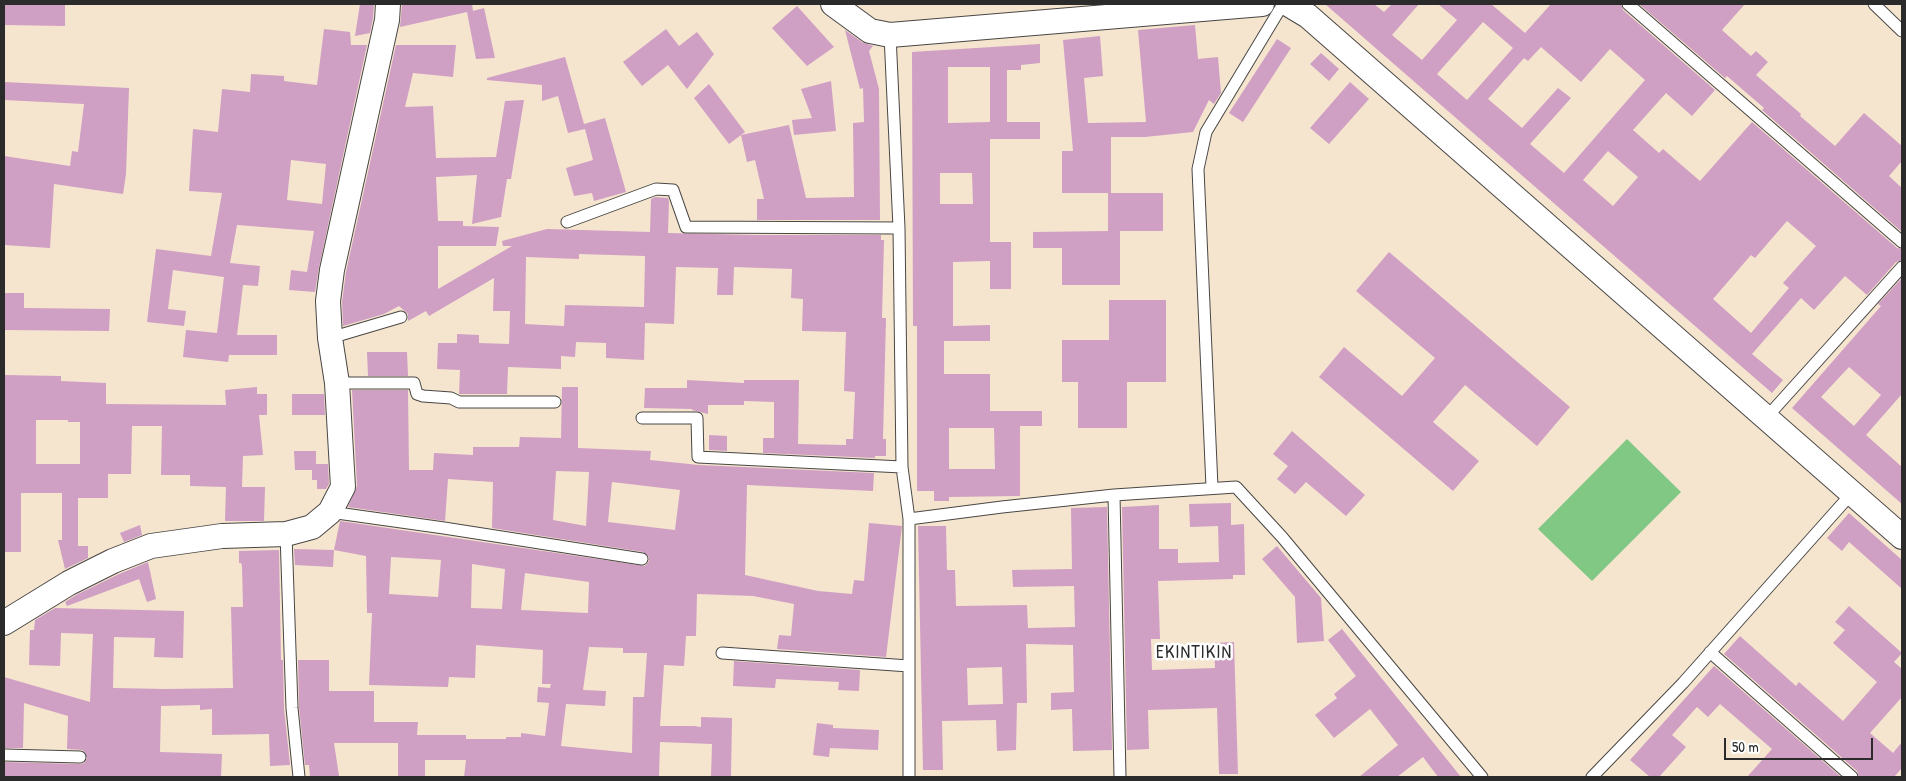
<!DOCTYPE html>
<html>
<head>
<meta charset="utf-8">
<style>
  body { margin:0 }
  #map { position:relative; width:1906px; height:781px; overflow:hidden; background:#f5e5cf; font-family:"Patrick Hand",sans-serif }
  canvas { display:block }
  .frame { position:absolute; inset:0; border:5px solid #2b2b2b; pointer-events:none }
  .scale { position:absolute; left:1724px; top:738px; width:149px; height:22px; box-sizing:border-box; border:2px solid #2b2b2b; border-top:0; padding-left:6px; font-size:15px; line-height:18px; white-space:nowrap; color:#2b2b2b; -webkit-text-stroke:4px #fff; paint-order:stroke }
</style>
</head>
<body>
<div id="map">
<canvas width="1906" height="781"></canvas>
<div class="frame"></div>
<div class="scale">50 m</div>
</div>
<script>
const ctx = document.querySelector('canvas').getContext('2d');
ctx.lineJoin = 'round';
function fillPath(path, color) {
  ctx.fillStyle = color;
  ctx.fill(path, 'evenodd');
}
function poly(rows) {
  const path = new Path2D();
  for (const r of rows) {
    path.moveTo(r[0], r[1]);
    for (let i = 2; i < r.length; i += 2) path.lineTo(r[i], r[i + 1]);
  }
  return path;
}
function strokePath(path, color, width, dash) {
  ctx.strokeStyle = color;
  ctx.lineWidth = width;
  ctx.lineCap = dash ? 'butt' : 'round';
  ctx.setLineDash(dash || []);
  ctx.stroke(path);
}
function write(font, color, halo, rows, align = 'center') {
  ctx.font = font + ' "Patrick Hand",sans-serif';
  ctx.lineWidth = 5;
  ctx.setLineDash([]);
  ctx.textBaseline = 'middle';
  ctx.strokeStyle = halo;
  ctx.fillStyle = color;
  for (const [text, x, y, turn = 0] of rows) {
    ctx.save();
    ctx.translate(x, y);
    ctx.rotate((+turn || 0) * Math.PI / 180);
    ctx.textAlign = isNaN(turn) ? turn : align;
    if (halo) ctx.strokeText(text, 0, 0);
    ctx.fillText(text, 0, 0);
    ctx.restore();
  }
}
fillPath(poly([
  [1627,439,1681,492,1592,581,1538,529]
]), '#80c884');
fillPath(poly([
  [4,4,65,4,65,26,4,25],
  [360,4,374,4,373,18,370,33,355,36],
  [402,4,472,4,473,11,469,12,484,8,495,58,476,59,467,12,400,27],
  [1325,4,1374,4,1384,12,1392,4,1419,4,1392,35,1422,60,1457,20,1438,4,1491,4,1525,33,1551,4,1621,4,1623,10,1715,90,1692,116,1666,93,1633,130,1659,153,1663,149,1700,181,1752,122,1897,248,1902,249,1902,260,1896,262,1867,295,1845,276,1814,310,1801,298,1752,354,1783,380,1772,393],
  [1483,22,1513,48,1467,100,1437,74],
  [1541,47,1581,82,1610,49,1645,80,1564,173,1530,144,1571,98,1558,88,1522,128,1488,99,1524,58,1528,61],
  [1608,151,1638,177,1613,206,1583,180],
  [1787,221,1816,246,1783,283,1789,288,1751,333,1713,299,1751,255,1755,258],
  [1639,4,1745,4,1722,30,1751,56,1756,51,1768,62,1756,75,1801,114,1800,116,1835,146,1864,113,1902,146,1902,161,1889,176,1902,188,1902,232,1762,110,1764,108,1727,76,1725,78],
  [797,6,834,47,807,66,772,28],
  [1195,25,1198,59,1218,57,1221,93,1214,104,1209,100,1193,132,1145,137,1111,137,1111,193,1163,193,1163,231,1120,231,1120,285,1062,285,1062,248,1033,248,1033,232,1108,231,1108,193,1062,193,1062,151,1073,151,1063,40,1100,36,1103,76,1084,78,1088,123,1146,122,1138,30],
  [324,29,350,32,351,45,367,45,319,267,315,292,289,290,291,270,307,272,314,231,237,225,230,263,260,266,258,286,243,285,237,335,277,335,277,355,229,355,228,362,183,357,186,330,217,333,224,277,173,270,168,309,186,311,184,326,147,322,156,249,211,256,222,193,189,191,193,129,218,132,222,89,250,92,251,74,284,76,284,81,317,85],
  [291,160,326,164,322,204,287,200],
  [666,29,679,46,697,32,714,54,687,89,668,65,642,86,623,62],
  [845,30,862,42,873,46,869,51,879,89,880,220,757,220,757,199,764,199,755,160,747,162,741,135,789,125,806,198,854,197,853,123,864,122,863,88,860,89],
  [1277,39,1291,48,1243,122,1229,113],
  [1040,44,1040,63,1021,65,1021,70,1007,70,1007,122,1040,122,1040,139,990,139,990,242,1011,242,1011,289,990,289,990,261,953,262,953,326,990,325,990,341,944,341,944,374,990,374,990,411,1042,411,1042,426,1020,426,1020,496,949,497,949,501,934,501,934,491,917,491,917,326,913,326,912,52],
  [948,67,990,67,990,122,948,123],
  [940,173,972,173,973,204,940,204],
  [949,428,994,428,995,469,949,469],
  [396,45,456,45,453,77,413,73,405,107,433,106,436,158,496,157,505,101,524,100,511,179,507,179,501,217,472,224,477,175,436,177,438,221,463,221,463,226,499,227,496,246,438,246,438,289,512,246,503,246,502,241,547,229,650,232,651,199,655,197,668,198,669,202,668,233,757,235,881,235,881,240,884,240,882,318,886,318,883,439,886,439,886,456,875,456,875,458,763,453,763,438,774,438,774,402,744,401,744,405,708,405,708,414,692,410,692,409,644,408,645,388,687,388,687,380,744,383,744,380,799,380,798,444,846,445,846,439,853,439,855,392,844,391,846,332,802,331,803,299,791,298,792,269,734,267,733,295,717,295,718,268,676,267,674,324,645,323,644,360,606,358,606,343,576,342,575,357,561,356,561,369,508,367,507,394,459,394,460,370,437,369,438,343,457,343,457,334,479,335,479,343,509,344,510,311,493,311,494,278,429,316,426,311,408,321,408,314,399,306,384,314,343,326,342,302,346,272],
  [579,254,645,256,644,307,565,305,564,326,525,324,526,257,579,259],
  [1321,53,1339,69,1329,81,1310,64],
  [565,57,584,124,605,118,626,192,594,201,592,193,574,196,566,168,593,160,585,129,568,133,558,96,542,101,542,85,487,80,487,78],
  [831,81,836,131,794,135,792,120,812,118,801,89],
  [4,82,129,88,126,174,123,194,54,184,50,248,4,245,4,156,70,166,72,151,78,152,84,104,4,100],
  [1350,82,1369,99,1329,144,1310,128],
  [709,84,745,132,729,144,694,98],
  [1389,252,1570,407,1537,446,1465,385,1433,422,1479,461,1453,491,1319,377,1344,347,1402,396,1435,358,1356,291],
  [1902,278,1902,394,1866,435,1902,467,1902,504,1792,408,1881,306,1878,304],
  [1849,367,1881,395,1854,426,1821,397],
  [4,293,24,293,24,308,110,309,109,331,4,330],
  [1109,300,1166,300,1166,382,1127,382,1127,428,1078,428,1078,382,1062,382,1062,340,1109,340],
  [367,352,407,352,408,376,368,376],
  [4,375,61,376,61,381,106,383,106,404,226,405,225,390,257,387,257,394,267,394,267,415,259,415,263,455,243,456,242,487,265,487,264,521,225,521,226,487,190,486,190,475,161,475,162,426,132,426,131,474,108,474,108,498,78,498,78,546,88,546,88,558,65,569,58,540,62,540,62,493,21,493,21,552,4,552],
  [36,420,68,420,68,422,80,422,80,464,36,464],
  [562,387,578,387,578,448,651,451,650,460,699,465,874,473,873,491,747,485,745,575,818,591,852,594,854,580,864,581,869,523,902,526,886,657,777,649,779,635,791,636,794,604,753,596,697,594,696,636,686,636,684,666,664,665,660,726,694,726,693,728,694,726,701,727,701,717,732,718,731,777,711,777,712,744,660,742,659,777,464,777,466,760,425,760,425,777,398,777,398,743,334,743,339,776,310,777,309,765,305,765,299,707,298,660,329,660,329,691,374,691,374,722,418,722,417,735,466,735,466,739,506,739,506,737,521,737,521,733,545,736,549,703,537,702,538,687,550,688,551,684,542,684,543,650,476,645,475,678,449,677,448,687,369,685,372,613,367,613,366,556,334,550,340,521,645,566,649,561,649,557,643,552,492,528,493,482,448,479,445,521,348,507,357,486,352,390,408,390,409,470,433,470,434,453,473,455,473,447,519,447,520,437,561,438],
  [556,471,589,472,586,526,553,520],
  [612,482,680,490,675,530,608,522],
  [391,557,441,560,438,597,389,594],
  [472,564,505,569,502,609,471,608],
  [525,573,589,582,588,613,521,610],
  [589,647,623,648,623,653,647,653,644,697,633,697,632,753,561,746,566,704,605,706,606,691,583,690],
  [292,394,324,394,325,415,292,415],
  [1292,431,1365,495,1346,516,1306,482,1295,494,1277,479,1288,466,1273,454],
  [709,435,727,436,727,451,709,450],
  [294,451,316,451,316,464,328,464,329,484,326,489,317,489,317,480,312,480,312,470,295,470],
  [1231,503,1231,525,1244,524,1245,575,1233,575,1233,579,1158,581,1160,639,1151,639,1152,670,1215,668,1214,643,1234,642,1238,774,1219,774,1217,708,1148,710,1149,749,1127,750,1122,507,1159,505,1159,549,1178,549,1178,563,1219,562,1218,526,1190,527,1189,504],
  [1107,507,1112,750,1073,751,1072,709,1051,710,1051,693,1074,692,1073,645,1026,644,1027,703,1017,703,1016,750,997,751,996,720,942,721,943,770,923,770,918,526,946,526,947,570,955,570,956,606,1027,605,1028,628,1075,627,1074,586,1013,587,1012,570,1072,569,1071,508],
  [1002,667,1003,704,968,705,967,668],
  [1849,513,1902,560,1902,589,1849,542,1842,551,1827,538],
  [140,525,142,535,124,542,120,533],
  [1277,546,1321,598,1324,641,1297,643,1295,597,1262,559],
  [294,549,334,550,333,567,295,565],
  [279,550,281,660,283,660,284,708,290,765,270,766,269,734,212,735,212,709,200,710,200,705,161,706,160,752,222,754,221,777,4,777,4,762,80,764,84,763,87,758,83,750,67,749,68,716,24,703,23,748,4,748,4,677,90,702,93,634,61,633,60,666,29,665,30,630,34,630,35,620,55,608,184,611,183,658,154,657,155,638,114,637,113,688,166,689,233,688,231,607,243,607,242,566,241,563,239,563,239,551],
  [148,562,156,599,147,602,139,579,67,606,65,602,76,595,119,574],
  [1849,606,1902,653,1894,662,1902,669,1902,697,1870,733,1893,753,1902,742,1902,768,1894,777,1859,777,1857,771,1724,654,1740,636,1796,686,1799,682,1843,721,1877,682,1833,643,1845,630,1835,622],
  [1342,629,1383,680,1461,777,1438,777,1423,757,1397,777,1359,777,1398,745,1370,709,1334,738,1315,715,1337,698,1334,694,1356,676,1328,640],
  [734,661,860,670,859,691,838,690,839,682,776,679,775,688,733,686],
  [1714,666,1841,777,1747,777,1772,749,1720,704,1708,717,1697,707,1672,735,1686,747,1659,777,1650,777,1630,760],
  [817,723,833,725,833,728,879,730,878,750,830,748,829,757,813,755]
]), '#d09fc4');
const lane = poly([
  [1628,4,1902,242],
  [1874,4,1902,31],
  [890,35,899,228,902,467,909,519,1002,507,1114,495,1236,487,1282,537,1482,777],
  [567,222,656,189,673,190,686,227,899,228],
  [330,338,401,317],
  [337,383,414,383,417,394,423,396,451,398,459,402,555,402],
  [642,418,697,418,698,457,902,467],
  [1766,418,1902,267],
  [1212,487,1198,169,1206,132,1283,4],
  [1114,495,1120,777],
  [330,512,444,528,642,559],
  [286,534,292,708,299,777],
  [1710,652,1852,777],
  [722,653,909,666],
  [4,755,80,757],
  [909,777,909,519],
  [1592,777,1683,683,1852,493]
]);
const street = poly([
  [833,4,870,31,890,35,1262,4],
  [1288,4,1308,16,1902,537],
  [4,623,69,583,113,561,151,546,222,536,286,534,312,527,330,512,343,487,337,383,330,338,328,301,332,270,387,20,388,4]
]);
strokePath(lane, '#494744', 13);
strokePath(street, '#494744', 26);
strokePath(lane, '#fff', 11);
strokePath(street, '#fff', 24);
ctx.letterSpacing = '1px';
write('18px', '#2b2b2b', '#fff', [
  ["EKINTIKIN",1194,653]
]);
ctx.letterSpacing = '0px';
</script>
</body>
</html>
